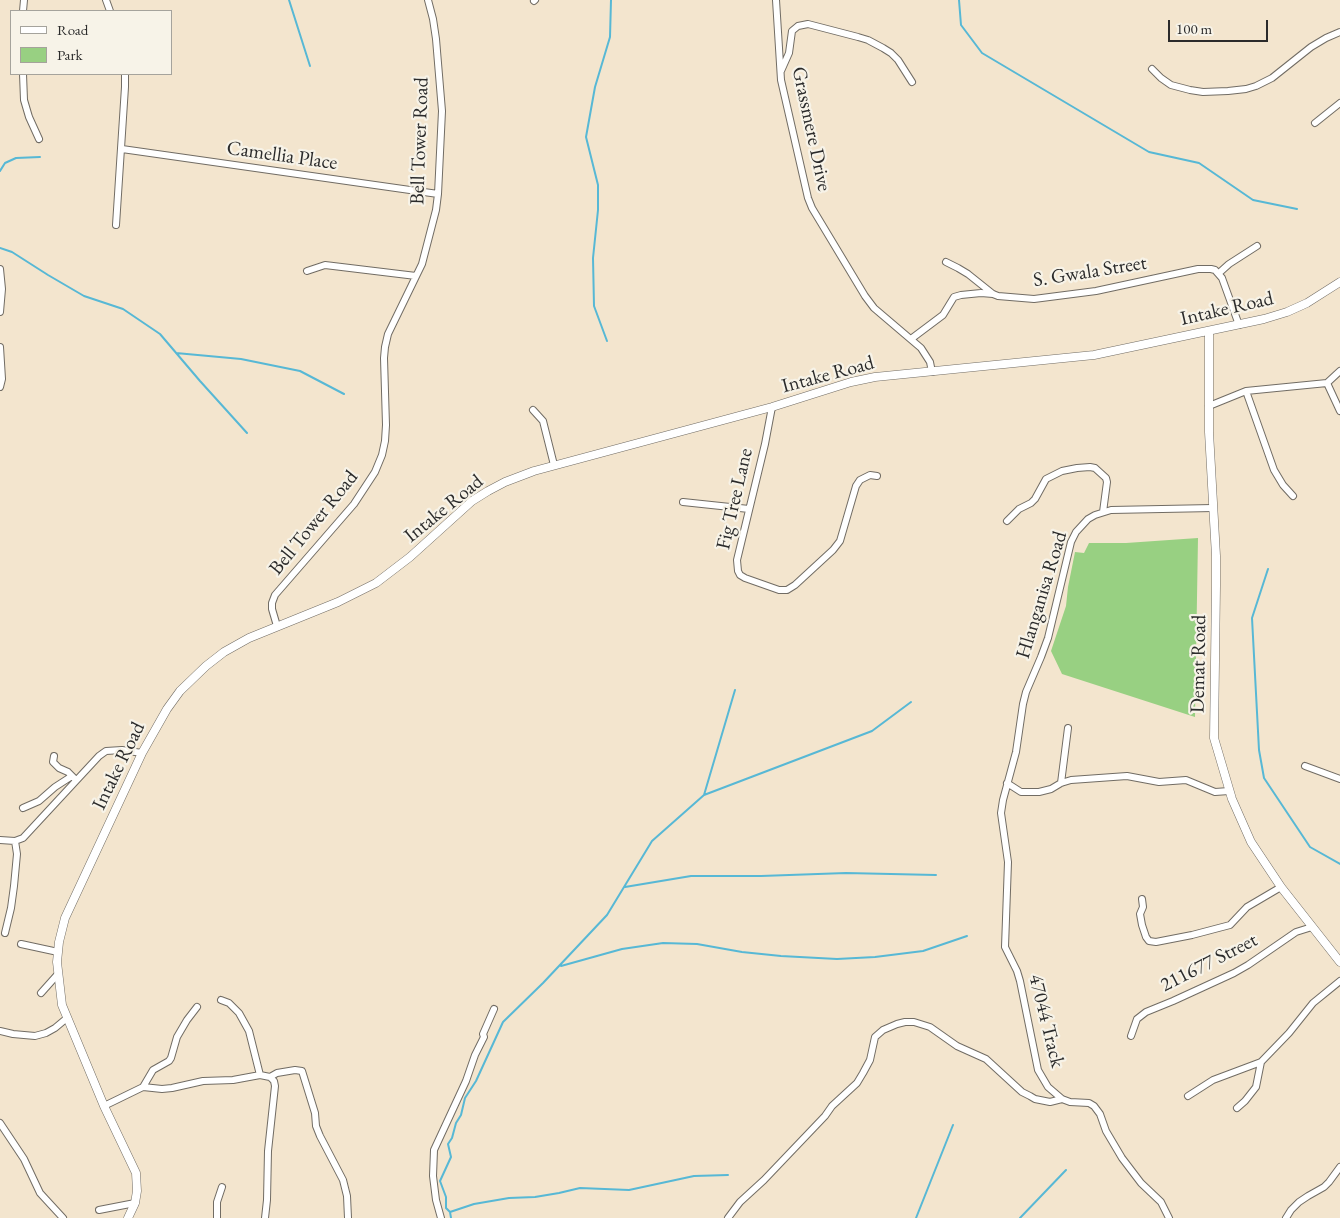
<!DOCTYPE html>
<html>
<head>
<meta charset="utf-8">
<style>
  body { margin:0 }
  #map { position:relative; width:1340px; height:1218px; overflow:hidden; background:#f3e5ce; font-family:"EB Garamond",serif }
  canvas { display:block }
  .legend { position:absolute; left:10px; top:10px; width:162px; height:65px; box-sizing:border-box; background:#f7f3e8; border:1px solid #a5a39c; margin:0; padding:6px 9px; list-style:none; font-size:15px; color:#2b2b2b }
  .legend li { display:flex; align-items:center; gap:10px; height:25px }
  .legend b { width:25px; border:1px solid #a5a39c }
  .scale { position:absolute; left:1168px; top:20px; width:100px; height:22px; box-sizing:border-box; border:2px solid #2b2b2b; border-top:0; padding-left:6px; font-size:15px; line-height:18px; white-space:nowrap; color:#2b2b2b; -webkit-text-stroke:4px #f7f3e8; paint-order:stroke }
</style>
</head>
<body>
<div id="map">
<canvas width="1340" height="1218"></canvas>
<ul class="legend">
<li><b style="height:6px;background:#fff"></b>Road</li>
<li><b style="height:14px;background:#98d082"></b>Park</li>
</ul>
<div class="scale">100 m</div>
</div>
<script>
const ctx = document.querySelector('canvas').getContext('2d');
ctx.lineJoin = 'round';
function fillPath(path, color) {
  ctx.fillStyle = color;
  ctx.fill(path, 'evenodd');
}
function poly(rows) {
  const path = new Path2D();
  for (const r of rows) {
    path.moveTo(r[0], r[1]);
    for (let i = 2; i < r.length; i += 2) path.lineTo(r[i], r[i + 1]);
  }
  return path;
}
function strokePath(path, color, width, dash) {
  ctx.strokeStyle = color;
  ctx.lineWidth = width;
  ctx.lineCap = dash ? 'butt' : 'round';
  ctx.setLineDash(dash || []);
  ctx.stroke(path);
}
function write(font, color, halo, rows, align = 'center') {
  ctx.font = font + ' "EB Garamond",serif';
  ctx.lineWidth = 4.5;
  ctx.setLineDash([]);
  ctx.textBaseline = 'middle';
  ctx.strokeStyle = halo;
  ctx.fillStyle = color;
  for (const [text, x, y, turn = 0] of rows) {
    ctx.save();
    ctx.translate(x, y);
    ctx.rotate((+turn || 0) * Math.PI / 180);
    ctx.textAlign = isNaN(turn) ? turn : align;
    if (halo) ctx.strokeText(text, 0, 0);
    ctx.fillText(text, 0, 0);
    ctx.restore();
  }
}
fillPath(poly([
  [1198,538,1195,717,1062,674,1051,651,1066,606,1068,587,1075,552,1084,553,1089,543,1126,543]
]), '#98d082');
strokePath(poly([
  [289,0,310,66],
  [959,0,961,25,982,53,1149,152,1199,163,1253,200,1297,209],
  [0,171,5,163,16,158,40,157],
  [0,248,12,252,48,275,84,296,123,309,160,334,200,381,247,433],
  [607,341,594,306,593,258,598,210,598,185,586,137,595,87,610,37,611,0],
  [176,353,241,359,300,371,344,394],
  [1268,569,1252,618,1259,750,1264,778,1310,847,1340,864],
  [704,795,735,690],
  [625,887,691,876,761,876,846,873,936,875],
  [561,966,622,949,663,943,697,944,742,952,781,956,837,959,875,957,923,951,967,936],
  [450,1212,474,1204,509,1198,535,1197,559,1193,580,1188,629,1190,694,1176,728,1175],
  [451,1218,450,1212,446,1208,446,1197,440,1181,451,1157,448,1144,452,1138,456,1123,461,1115,465,1098,476,1081,503,1022,543,983,607,915,652,841,704,795,872,731,911,702],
  [916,1218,953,1125],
  [1020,1218,1066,1170]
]), '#57b8d5', 2);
const minor = poly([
  [106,0,110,11],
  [776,0,781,80,808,198,812,208,865,296,874,308,921,348,930,362,932,372],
  [534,1,535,0],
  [23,11,24,0],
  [1152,69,1161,78,1171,85,1190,90,1203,92,1228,91,1246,89,1256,86,1272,78,1311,47,1326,38,1340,32],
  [781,71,789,53,792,31,798,26,808,24,858,37,868,40,883,48,891,53,898,60,912,82],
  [23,74,24,100,29,117,39,139],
  [1315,123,1340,103],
  [122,149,438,194],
  [116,225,125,87,125,74],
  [946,262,958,268,968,274,993,294,998,296,1034,299,1096,291,1198,269,1211,269,1215,270,1222,278,1239,325],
  [0,269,2,289,0,312],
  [307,271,325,265,416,276],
  [1219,273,1229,264,1257,246],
  [911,339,943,315,954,297,961,295,981,293,993,294],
  [0,347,2,379,0,387],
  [1327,383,1340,411],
  [1246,391,1274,470,1283,485,1293,496],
  [1209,406,1246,391,1327,383,1340,371],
  [772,407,765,444,737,560,738,571,740,575,745,578,779,590,787,590,795,585,833,550,840,541,856,486,860,480,870,475,877,476],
  [533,410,543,421,554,465],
  [683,502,749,509],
  [1007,521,1019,509,1031,503,1035,499,1046,479,1062,471,1077,468,1090,467,1095,468,1106,478,1107,482,1103,512],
  [277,626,272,609,272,603,275,595,354,504,375,472,382,455,385,441,386,425,384,358,385,347,388,334,422,264,436,210,438,194,442,111,436,39,433,19,428,0],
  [54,756,53,762,59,768,68,772,72,776],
  [1305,766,1340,779],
  [1007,783,1021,792,1039,792,1051,789,1061,783,1071,780,1127,776,1159,782,1186,780,1215,792,1229,791],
  [1061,783,1068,728],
  [23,808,39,801,55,787,72,776,76,780],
  [0,840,15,841,23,838,99,756,106,751,122,750,142,753],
  [1142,899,1143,907,1140,914,1142,925,1146,937,1149,941,1156,942,1192,935,1230,925,1247,907,1281,887],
  [5,933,11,908,14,886,17,854,15,841],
  [21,944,58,952],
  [41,993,58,974],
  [221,1000,229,1003,239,1013,249,1031,260,1075],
  [0,1031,13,1034,35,1036,46,1033,55,1028,67,1018],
  [1131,1036,1137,1019,1146,1012,1173,1001,1234,973,1248,965,1296,932,1312,927],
  [143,1087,162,1089,172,1088,203,1081,233,1080,260,1075,270,1077,277,1073,295,1070,302,1071,315,1113,316,1126,320,1136,343,1180,347,1196,348,1218],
  [1188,1096,1213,1080,1261,1062,1289,1033,1313,1003,1340,981],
  [104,1106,143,1087,153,1070,169,1061,171,1058,177,1037,187,1020,197,1007],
  [1237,1108,1245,1101,1256,1087,1261,1062],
  [0,1123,24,1159,40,1193,63,1218],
  [99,1210,135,1203],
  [217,1218,217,1202,222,1187],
  [265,1218,267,1200,268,1151,275,1086,274,1081,270,1077],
  [441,1218,436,1200,433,1176,434,1150,466,1081,475,1055,484,1037,483,1034,494,1009],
  [728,1218,740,1202,764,1180,825,1116,832,1106,857,1083,863,1073,870,1060,875,1037,883,1030,897,1024,905,1022,914,1022,930,1027,957,1046,986,1059,1022,1092,1030,1096,1035,1099,1050,1102,1062,1099],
  [1169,1218,1161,1202,1141,1183,1122,1158,1106,1131,1100,1114,1094,1106,1089,1103,1070,1102,1062,1099,1048,1087,1038,1070,1020,981,1017,971,1005,947,1008,862,1001,813,1003,800,1016,752,1023,704,1026,692,1041,657,1048,638,1071,542,1076,532,1088,519,1095,515,1111,510,1213,508],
  [1286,1218,1291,1210,1299,1202,1308,1196,1324,1187,1329,1182,1340,1167]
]);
const tertiary = poly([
  [1209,331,1209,432,1216,556,1216,586,1214,738,1232,799,1251,842,1281,887,1340,962],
  [128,1218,135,1203,137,1191,136,1173,104,1106,62,1005,57,962,59,942,65,918,142,753,167,709,180,691,206,666,224,652,249,638,338,602,376,583,410,557,472,501,488,491,505,482,534,471,772,407,851,382,875,377,1094,355,1264,319,1287,312,1307,303,1340,282]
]);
strokePath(minor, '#716c64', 8);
strokePath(tertiary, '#716c64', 9);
strokePath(minor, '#fff', 6);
strokePath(tertiary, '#fff', 8);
write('20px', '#2b2b2b', '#f7f3e8', [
  ["Grassmere Drive",811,129,78],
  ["Bell Tower Road",420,141,-88],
  ["Camellia Place",282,156,8],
  ["S. Gwala Street",1090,272,-9],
  ["Intake Road",1227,309,-13],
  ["Intake Road",828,375,-15],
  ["Fig Tree Lane",735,499,-77],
  ["Intake Road",444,509,-39],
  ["Bell Tower Road",314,523,-51],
  ["Hlanganisa Road",1042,595,-73],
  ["Demat Road",1199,664,-89],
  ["Intake Road",119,766,-64],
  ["211677 Street",1209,963,-27],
  ["47044 Track",1046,1021,76]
]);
</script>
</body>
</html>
